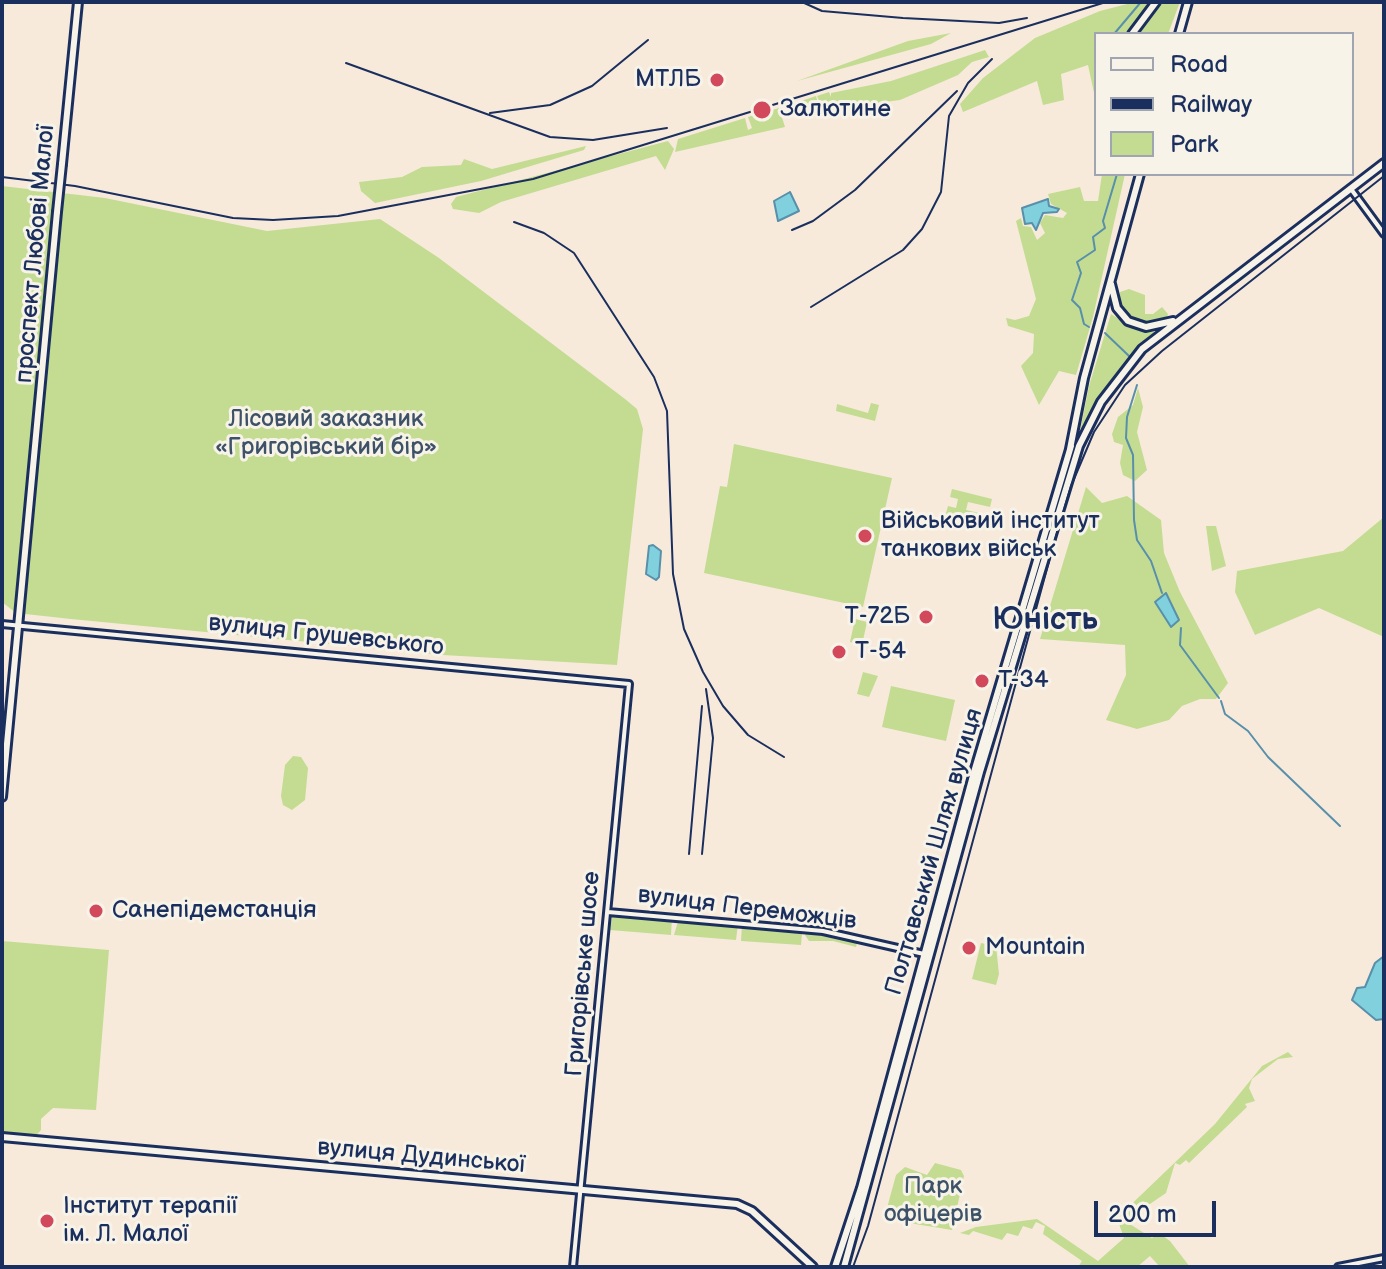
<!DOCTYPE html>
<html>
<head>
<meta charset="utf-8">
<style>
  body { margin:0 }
  #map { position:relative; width:1386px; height:1269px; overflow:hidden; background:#f7eadb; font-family:"Balsamiq Sans",sans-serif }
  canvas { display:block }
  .frame { position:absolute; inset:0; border:4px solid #1b2f5e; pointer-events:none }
  .legend { position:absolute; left:1094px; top:32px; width:260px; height:144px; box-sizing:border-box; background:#f7f3e8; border:2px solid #9fa5b1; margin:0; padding:10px 14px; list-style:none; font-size:24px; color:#1b2f5e }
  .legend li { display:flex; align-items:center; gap:16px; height:40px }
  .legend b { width:40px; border:2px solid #9fa5b1 }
  .scale { position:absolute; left:1094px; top:1201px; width:122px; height:36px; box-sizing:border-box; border:4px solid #1b2f5e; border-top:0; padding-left:10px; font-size:24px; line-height:28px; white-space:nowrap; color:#1b2f5e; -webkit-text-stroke:6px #f7f3e8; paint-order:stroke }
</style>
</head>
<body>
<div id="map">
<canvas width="1386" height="1269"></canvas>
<div class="frame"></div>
<ul class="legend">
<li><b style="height:10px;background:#f7f3e8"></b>Road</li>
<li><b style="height:10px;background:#1b2f5e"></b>Railway</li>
<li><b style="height:22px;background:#c3dc92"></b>Park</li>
</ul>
<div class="scale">200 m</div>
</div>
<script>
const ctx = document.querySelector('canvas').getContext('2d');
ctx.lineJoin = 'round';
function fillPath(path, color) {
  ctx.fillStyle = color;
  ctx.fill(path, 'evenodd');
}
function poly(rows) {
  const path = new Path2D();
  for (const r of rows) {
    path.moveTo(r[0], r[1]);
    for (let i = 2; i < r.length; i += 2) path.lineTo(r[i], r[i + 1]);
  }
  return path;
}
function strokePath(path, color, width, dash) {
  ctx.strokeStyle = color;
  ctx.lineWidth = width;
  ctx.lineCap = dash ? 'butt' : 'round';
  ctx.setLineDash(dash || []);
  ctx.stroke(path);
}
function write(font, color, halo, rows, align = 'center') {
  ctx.font = font + ' "Balsamiq Sans",sans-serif';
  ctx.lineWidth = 6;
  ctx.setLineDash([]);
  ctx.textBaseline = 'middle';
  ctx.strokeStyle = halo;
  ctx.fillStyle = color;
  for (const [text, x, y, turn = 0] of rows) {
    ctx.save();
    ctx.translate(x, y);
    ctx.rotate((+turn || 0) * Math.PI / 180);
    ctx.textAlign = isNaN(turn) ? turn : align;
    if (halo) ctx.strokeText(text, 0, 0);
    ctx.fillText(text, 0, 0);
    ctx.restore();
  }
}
fillPath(poly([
  [1135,2,1151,2,1126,34,1096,34,1096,102,1088,65,1061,74,1064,100,1043,105,1037,81,963,112,960,104,983,78,1035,38,1100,11],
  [1163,2,1180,2,1168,34,1136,34],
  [951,33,931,44,797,81,908,41],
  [985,50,989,57,972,62,958,75,900,100,862,105,842,102,836,107,832,102,835,111,825,114,817,96,829,92,831,97,831,93,891,81],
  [816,96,818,103,804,108,810,107,813,115,821,112,822,115,805,119,798,102],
  [779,108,785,127,675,152,678,139,745,118,748,130,752,128,748,117],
  [668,141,674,149,665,170,656,156,501,202,479,213,453,209,451,204,456,197],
  [586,146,584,150,481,181,375,203,361,191,359,182,402,177,422,167,461,165,464,159,492,169],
  [1102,174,1125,174,1093,317,1076,375,1059,371,1039,405,1021,366,1033,353,1034,334,1008,326,1006,318,1015,320,1029,316,1036,299,1016,221,1021,218,1023,226,1031,227,1037,240,1045,233,1040,223,1045,215,1063,218,1067,213,1051,204,1048,194,1080,187,1084,201,1098,201],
  [2,186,105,198,267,231,380,219,439,258,625,399,637,409,643,429,617,665,443,655,71,619,16,613,2,602],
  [1129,289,1145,295,1145,314,1153,314,1162,307,1168,314,1166,320,1143,325,1129,319,1118,302,1120,292],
  [1111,314,1129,325,1155,332,1105,390,1079,436,1089,386],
  [1138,388,1143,407,1137,432,1147,470,1135,481,1123,475,1120,463,1123,445,1114,442,1112,434,1118,417,1133,405],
  [871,403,879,405,875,421,836,411,837,404,868,413],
  [734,444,892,478,863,607,704,573,720,486,727,487],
  [1086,487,1102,503,1127,496,1161,520,1164,553,1180,592,1228,683,1216,699,1200,699,1182,706,1169,720,1137,729,1106,720,1126,675,1125,645,1040,639],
  [952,489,992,499,990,507,968,502,966,510,983,514,980,525,945,517,948,506,956,508,958,499,950,497],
  [1384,517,1384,637,1319,608,1255,635,1235,592,1237,571,1343,551],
  [1206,526,1216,526,1226,566,1212,571],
  [855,619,867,622,862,645,850,642],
  [863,672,878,676,869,697,857,694],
  [891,686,955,700,946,741,882,727],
  [293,756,301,757,308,768,305,800,292,810,283,805,281,796,285,765],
  [613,912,672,917,671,935,610,930],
  [679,918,738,924,736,940,674,935],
  [742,924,797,929,802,934,801,945,741,941],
  [809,930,858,939,856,947,833,941,809,941,805,935],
  [2,941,109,950,96,1110,53,1108,41,1119,41,1130,32,1140,2,1137],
  [981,943,996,946,999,974,996,985,972,979],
  [1288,1052,1293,1057,1278,1059,1252,1079,1249,1088,1255,1101,1245,1104,1247,1107,1189,1163,1186,1160,1180,1165,1175,1163,1166,1193,1125,1221,1152,1238,1159,1233,1170,1241,1190,1267,1160,1267,1150,1256,1137,1267,1078,1267,1082,1261,1043,1234,1045,1226,1036,1222,1032,1229,1023,1226,1018,1236,1007,1233,1002,1240,973,1231,969,1235,960,1233,976,1227,1037,1219,1098,1261,1124,1238,1117,1218,1215,1124,1262,1066],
  [935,1163,961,1170,964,1176,952,1230,884,1219,896,1175,905,1167,927,1175]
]), '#c3dc92');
const water = poly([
  [790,192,799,211,778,221,774,201,790,192],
  [1048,199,1049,206,1059,209,1057,212,1043,213,1036,230,1032,223,1025,224,1022,208,1048,199],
  [653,545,661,551,659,577,656,580,646,574,649,546,653,545],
  [1166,593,1179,620,1171,627,1155,602,1166,593],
  [1384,956,1384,1019,1376,1020,1352,1000,1357,988,1365,987,1375,963,1384,956]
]);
fillPath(water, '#81d0de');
strokePath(water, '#5890ab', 2);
strokePath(poly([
  [1114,34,1141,2],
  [1089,327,1084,324,1080,308,1072,300,1081,273,1077,262,1095,250,1093,237,1105,228,1103,221,1117,174],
  [1105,333,1129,356],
  [1137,385,1127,417,1126,438,1133,455,1134,520,1137,540,1151,561,1162,593],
  [1181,628,1180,645,1219,698],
  [1221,701,1225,714,1248,731,1268,757,1340,826]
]), '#5890ab', 2);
const minor = poly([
  [1351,189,1384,234],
  [2,624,629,684,573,1267],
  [608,912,823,931,924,954],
  [1338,1267,1384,1258]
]);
const major = poly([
  [1132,34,1156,2],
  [1179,34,1188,2],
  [62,164,78,2],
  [1111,284,1117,308,1128,321,1146,327,1173,321],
  [1070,449,1084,378,1140,174],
  [2,797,57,212],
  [2,1137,737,1204,752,1211,813,1267],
  [835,1267,861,1188,974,772,1071,446],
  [844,1267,980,772,1079,446,1101,402,1142,349,1384,163]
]);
strokePath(minor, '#1b2f5e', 10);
strokePath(major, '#1b2f5e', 12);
strokePath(minor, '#f7f3e8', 4);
strokePath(major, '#f7f3e8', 6);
strokePath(poly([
  [853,1267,868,1226,1054,543,1071,486,1094,432,1125,385,1162,351,1384,176]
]), '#1b2f5e', 2);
strokePath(poly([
  [802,2,822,11,903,18,999,23,1027,18],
  [346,63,550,137,593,140,667,128],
  [490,113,550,105,592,86,648,40],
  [2,177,75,186,233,218,273,220,338,216,533,179,1106,2],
  [514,222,544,233,574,253,654,377,667,411,673,574,684,629,703,672,723,706,748,735,784,757],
  [792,230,813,221,855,190,957,91],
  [811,307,903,250,922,229,941,192,949,116,968,83,992,59],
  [689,854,702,706],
  [702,854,713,738,706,689]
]), '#1b2f5e', 2);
const majorBridge = poly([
  [57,212,62,164]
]);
strokePath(majorBridge, '#1b2f5e', 12, []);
strokePath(majorBridge, '#f7f3e8', 6);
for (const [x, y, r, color] of [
  [717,80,8,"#d1495b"],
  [762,110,10,"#d1495b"],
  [865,536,8,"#d1495b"],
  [926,617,8,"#d1495b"],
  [839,652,8,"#d1495b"],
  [982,681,8,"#d1495b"],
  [96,911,8,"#d1495b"],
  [969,948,8,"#d1495b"],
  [47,1221,8,"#d1495b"]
]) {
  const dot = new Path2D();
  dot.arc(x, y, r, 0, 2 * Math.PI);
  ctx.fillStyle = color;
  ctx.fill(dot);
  strokePath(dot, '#f7f3e8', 3);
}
write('24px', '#1b2f5e', '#f7f3e8', [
  ["МТЛБ",701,80,"right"],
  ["Залютине",780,110],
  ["Військовий інститут",881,522],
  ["танкових військ",881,550],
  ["Т-72Б",910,617,"right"],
  ["Т-54",855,652],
  ["T-34",998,681],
  ["Санепідемстанція",112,911],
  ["Mountain",985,948],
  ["Інститут терапії",63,1207],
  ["ім. Л. Малої",63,1235]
], 'left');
write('24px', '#1b2f5e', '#f7f3e8', [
  ["проспект Любові Малої",36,254,-85],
  ["вулиця Грушевського",326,636,6],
  ["Полтавський Шлях вулиця",935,852,-74],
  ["вулиця Переможців",747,909,7],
  ["Григорівське шосе",584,974,-85],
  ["вулиця Дудинської",421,1157,5]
]);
write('24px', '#3d5268', '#f7f3e8', [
  ["Лісовий заказник",326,420],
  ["«Григорівський бір»",326,448],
  ["Парк",933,1187],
  ["офіцерів",933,1215]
]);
write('bold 32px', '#1b2f5e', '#f7f3e8', [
  ["Юність",1045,621]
]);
</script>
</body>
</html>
